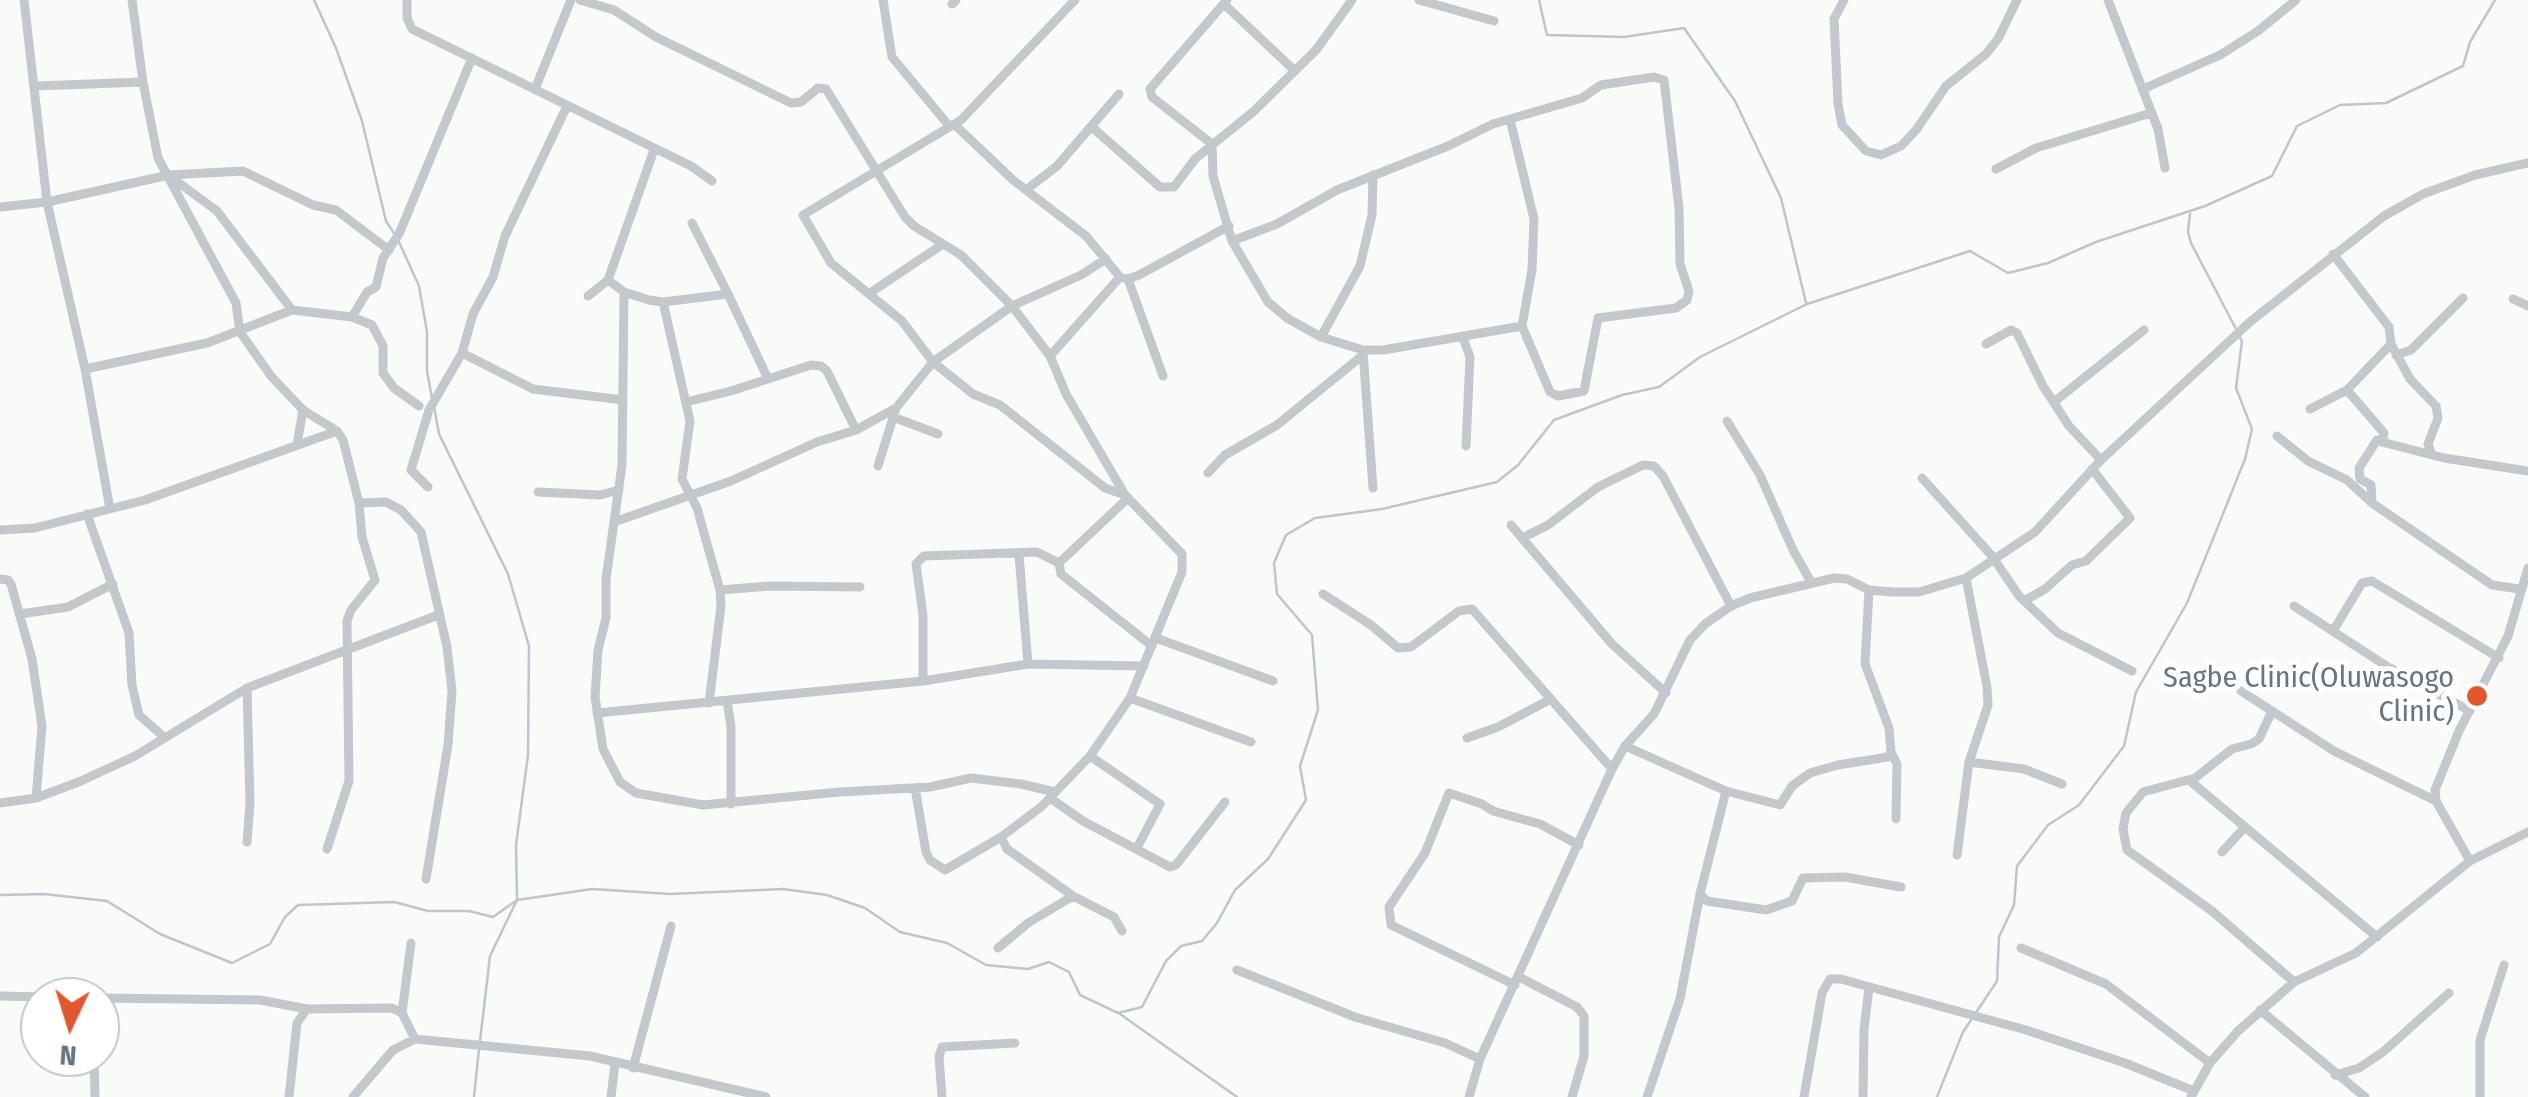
<!DOCTYPE html>
<html>
<head>
<meta charset="utf-8">
<style>
  body { margin:0 }
  #map { position:relative; width:2528px; height:1097px; overflow:hidden; background:#fafaf8; font-family:"Fira Sans Condensed",sans-serif }
  canvas { display:block }
  .north { position:absolute; left:20px; top:977px; width:100px; height:100px; box-sizing:border-box; background:#fff; border:2px solid #c1c8cd; border-radius:50%; rotate:184deg; font-size:28px; font-weight:700; line-height:40px; text-align:center; color:#657683 }
  .north::after { content:''; display:block; margin:auto; width:35px; height:45px; background:#e4572e; clip-path:polygon(50% 0,100% 100%,50% 72%,0 100%) }
</style>
</head>
<body>
<div id="map">
<canvas width="2528" height="1097"></canvas>
<div class="north">N</div>
</div>
<script>
const ctx = document.querySelector('canvas').getContext('2d');
ctx.lineJoin = 'round';
function poly(rows) {
  const path = new Path2D();
  for (const r of rows) {
    path.moveTo(r[0], r[1]);
    for (let i = 2; i < r.length; i += 2) path.lineTo(r[i], r[i + 1]);
  }
  return path;
}
function strokePath(path, color, width, dash) {
  ctx.strokeStyle = color;
  ctx.lineWidth = width;
  ctx.lineCap = dash ? 'butt' : 'round';
  ctx.setLineDash(dash || []);
  ctx.stroke(path);
}
function write(font, color, halo, rows, align = 'center') {
  ctx.font = font + ' "Fira Sans Condensed",sans-serif';
  ctx.lineWidth = 10;
  ctx.setLineDash([]);
  ctx.textBaseline = 'middle';
  ctx.strokeStyle = halo;
  ctx.fillStyle = color;
  for (const [text, x, y, turn = 0] of rows) {
    ctx.save();
    ctx.translate(x, y);
    ctx.rotate((+turn || 0) * Math.PI / 180);
    ctx.textAlign = isNaN(turn) ? turn : align;
    if (halo) ctx.strokeText(text, 0, 0);
    ctx.fillText(text, 0, 0);
    ctx.restore();
  }
}
strokePath(poly([
  [314,0,336,48,362,121,386,221,395,235],
  [1539,0,1547,35,1624,37,1684,28,1735,101,1781,198,1806,303],
  [2190,214,2188,232,2191,243,2236,329],
  [399,242,419,286,427,332,427,371,432,398],
  [434,406,439,434,508,574,529,646,528,755,516,845,517,900,490,956,480,1041],
  [0,895,44,894,107,901,160,934,232,963,270,944,285,917,298,905,394,902,428,911,469,911,493,917,517,900,592,889,670,894,783,889,827,895,865,908,900,932,947,943,986,965,1028,969,1049,962,1069,972,1080,995,1118,1013,1142,1007,1166,961,1181,946,1202,941,1217,923,1235,890,1268,859,1306,800,1300,766,1318,710,1312,635,1277,594,1274,563,1286,535,1315,518,1382,509,1497,482,1518,465,1554,420,1622,395,1659,387,1700,357,1807,304,1970,251,2008,273,2048,263,2096,242,2205,206,2272,176,2297,126,2340,105,2386,103,2463,66,2470,42,2495,0],
  [1120,1014,1237,1097],
  [474,1097,479,1049],
  [1937,1097,1963,1032,1997,981,1999,937,2014,905,2017,866,2048,825,2079,805,2124,746,2136,692,2187,603,2219,524,2245,459,2252,429,2236,388,2242,341,2239,336]
]), '#bbc7cb', 2.5);
strokePath(poly([
  [24,0,47,202,85,369,110,509],
  [132,0,143,82,158,158,236,303,240,332,271,376,303,410,337,431,343,440,359,503,362,537,375,580,351,610,347,621,349,781,327,849],
  [407,0,407,18,412,29,691,166,712,181],
  [580,0,614,10,656,37,791,103,801,102,818,88,826,89,905,217,914,226,961,255,1012,306,1050,356,1066,394,1125,495,1182,554,1182,572,1130,698,1090,756,1041,807,1001,837,945,870,930,860,926,852,915,788],
  [883,0,892,57,950,127],
  [1075,0,961,120,803,215,831,263,902,321,933,362,973,394,1000,405,1105,488,1125,495],
  [1227,0,1150,89,1152,97,1212,144,1213,176,1232,241,1268,302,1287,318,1321,337,1363,350,1383,350,1522,326],
  [1419,0,1494,21],
  [1844,0,1834,19,1838,104,1842,125,1866,151,1881,155,1901,146,1916,130,1946,86,1986,54,1998,39,2017,0],
  [2108,0,2158,129,2165,168],
  [952,4,956,0],
  [1224,4,1295,71],
  [36,86,143,82],
  [535,89,571,0],
  [2143,89,2220,55,2258,31,2296,0],
  [955,125,1013,180,1086,236,1120,277],
  [1093,128,1160,187,1174,187,1195,159,1254,111,1316,50,1352,0],
  [1996,169,2036,148,2151,113],
  [171,177,217,211,292,310],
  [1026,190,1057,166,1119,94],
  [0,207,47,202,169,175,243,171,313,205,336,210,389,250],
  [692,223,728,294],
  [1232,241,1277,224,1337,190,1448,146,1493,124,1510,119,1582,98,1601,85,1654,77,1664,80,1679,208,1680,264,1689,291,1687,300,1676,308,1598,318,1584,391,1558,396,1550,392,1522,326,1532,270,1534,219,1510,119],
  [2333,254,2389,327,2391,344,2410,379,2436,406,2438,418,2428,444,2431,452],
  [1128,279,1163,376],
  [608,280,654,150],
  [624,292,622,465,606,579,606,618,598,650,595,697,603,749,620,782,636,793,703,805,840,792,930,787,971,778,1021,784,1055,792],
  [870,293,943,244],
  [588,296,608,280,624,292,649,300,663,302,728,294,768,379],
  [2513,299,2528,306],
  [663,302,690,421,682,479,697,508,720,590,721,606,709,703],
  [352,317,372,325,383,346,383,373,394,388,419,406],
  [1321,337,1360,266,1372,215,1373,175],
  [1463,338,1470,357,1466,446],
  [1986,344,2011,330,2017,333,2043,386,2069,426,2101,460],
  [1363,351,1373,488],
  [462,353,533,389,623,400],
  [2396,355,2411,350,2463,298],
  [1050,356,1120,277,1128,279,1139,275,1229,226],
  [85,369,207,343,292,310,352,317,367,292,376,287,383,258,399,234,472,58],
  [2347,390,2384,433,2382,442,2377,440,2359,468,2360,479,2371,485,2372,503,2492,585,2520,589],
  [686,402,731,391,811,365,821,366,827,371,856,430,896,408],
  [2054,402,2144,330],
  [2310,409,2347,390,2391,344],
  [893,417,938,434],
  [1727,421,1760,475,1793,550,1811,582],
  [2277,436,2308,461,2347,480,2372,503],
  [2382,442,2444,458,2528,471],
  [297,444,303,410],
  [878,466,896,408,933,362,1012,306,1081,275,1106,259],
  [1208,473,1225,455,1277,425,1363,355],
  [1922,478,1992,556,2019,596,2058,633,2132,671],
  [428,487,411,470,429,410,462,353,473,314,493,277,505,236,567,106],
  [538,492,600,495,619,490],
  [359,503,386,502,401,510,421,532,447,647,452,691,448,745,426,879],
  [87,514,129,633,132,685,139,715,165,738],
  [614,522,731,481,817,442,856,430],
  [1511,525,1612,644,1666,693],
  [0,530,35,528,145,500,337,431],
  [1522,538,1548,525,1598,487,1643,465,1654,466,1663,476,1731,606],
  [1019,555,1028,664,1144,666],
  [1059,563,1128,498],
  [0,579,8,580,11,584,32,659,42,726,36,798],
  [720,590,770,586,860,587],
  [1323,594,1371,625,1398,648,1411,647,1459,611,1472,609,1612,769],
  [2024,601,2045,589,2072,565,2086,561,2130,518,2092,469],
  [2294,606,2388,667,2470,711],
  [20,614,68,607,113,584],
  [2333,631,2362,583,2372,581,2499,658],
  [1156,638,1273,681],
  [923,681,923,615,916,564,924,556,1037,552,1059,563,1061,574,1152,646],
  [247,688,250,803,247,842],
  [2241,691,2334,751,2436,801],
  [1130,698,1251,742],
  [727,701,731,726,731,804],
  [2272,711,2259,739,2251,744,2232,749,2195,778,2143,792,2126,813,2123,829,2127,850,2212,911,2294,982],
  [597,713,923,681,1028,664],
  [1467,738,1498,727,1551,699],
  [1625,746,1726,791,1780,805,1792,786,1810,773,1838,765,1888,757,1891,752,1889,728,1865,664,1869,590],
  [1891,752,1897,764,1896,819],
  [1090,756,1160,804,1137,848],
  [1969,762,2024,769,2062,784],
  [2189,780,2245,827],
  [1050,798,1083,821,1170,867,1176,865,1225,802],
  [0,803,36,798,81,781,135,756,247,688,438,615],
  [1001,837,1007,849,1073,896,1114,917,1122,931],
  [2222,852,2245,827,2377,937],
  [1957,855,1969,762,1988,705,1987,687,1966,578],
  [2470,861,2436,801,2435,790,2459,731,2508,636,2528,568],
  [1700,894,1707,901,1766,910,1792,901,1803,878,1845,877,1901,887],
  [998,948,1028,923,1073,896],
  [2021,948,2106,984,2210,1063],
  [1237,970,1355,1017,1445,1043,1480,1059],
  [1519,977,1577,1007,1584,1016,1584,1056,1572,1097],
  [1515,985,1391,925,1389,907,1425,853,1449,793,1482,804,1493,811,1540,824,1579,845],
  [0,996,44,997],
  [100,998,260,1000,307,1009,392,1008,402,1013,415,1039],
  [2260,1010,2365,1097],
  [402,1013,411,943],
  [94,1057,95,1097],
  [633,1068,671,926],
  [2335,1075,2359,1068,2383,1052,2449,993],
  [289,1097,297,1023,307,1009],
  [353,1097,393,1050,415,1039,590,1056,766,1097],
  [611,1097,615,1064],
  [942,1097,939,1057,942,1047,1015,1043],
  [1469,1097,1480,1059,1612,769,1625,746,1654,714,1690,640,1705,624,1731,606,1750,598,1834,578,1847,579,1869,590,1892,592,1919,592,1966,578,2035,532,2101,460,2251,321,2384,216,2423,194,2475,175,2528,163],
  [1647,1097,1680,999,1700,894,1726,791],
  [1804,1097,1822,993,1830,979,1841,979,2026,1030,2125,1063,2194,1091],
  [1863,1097,1864,1029,1869,988],
  [2191,1097,2210,1063,2238,1031,2294,982,2356,953,2470,861,2528,832],
  [2480,1097,2480,1040,2504,965]
]), '#c3c8cc', 9);
for (const [x, y, r, color] of [
  [2477,696,12,"#e4572e"]
]) {
  const dot = new Path2D();
  dot.arc(x, y, r, 0, 2 * Math.PI);
  ctx.fillStyle = color;
  ctx.fill(dot);
  strokePath(dot, '#fff', 4);
}
write('30px', '#657683', '#fff', [
  ["Sagbe Clinic(Oluwasogo",2454,679],
  ["Clinic)",2454,713]
], 'right');
</script>
</body>
</html>
